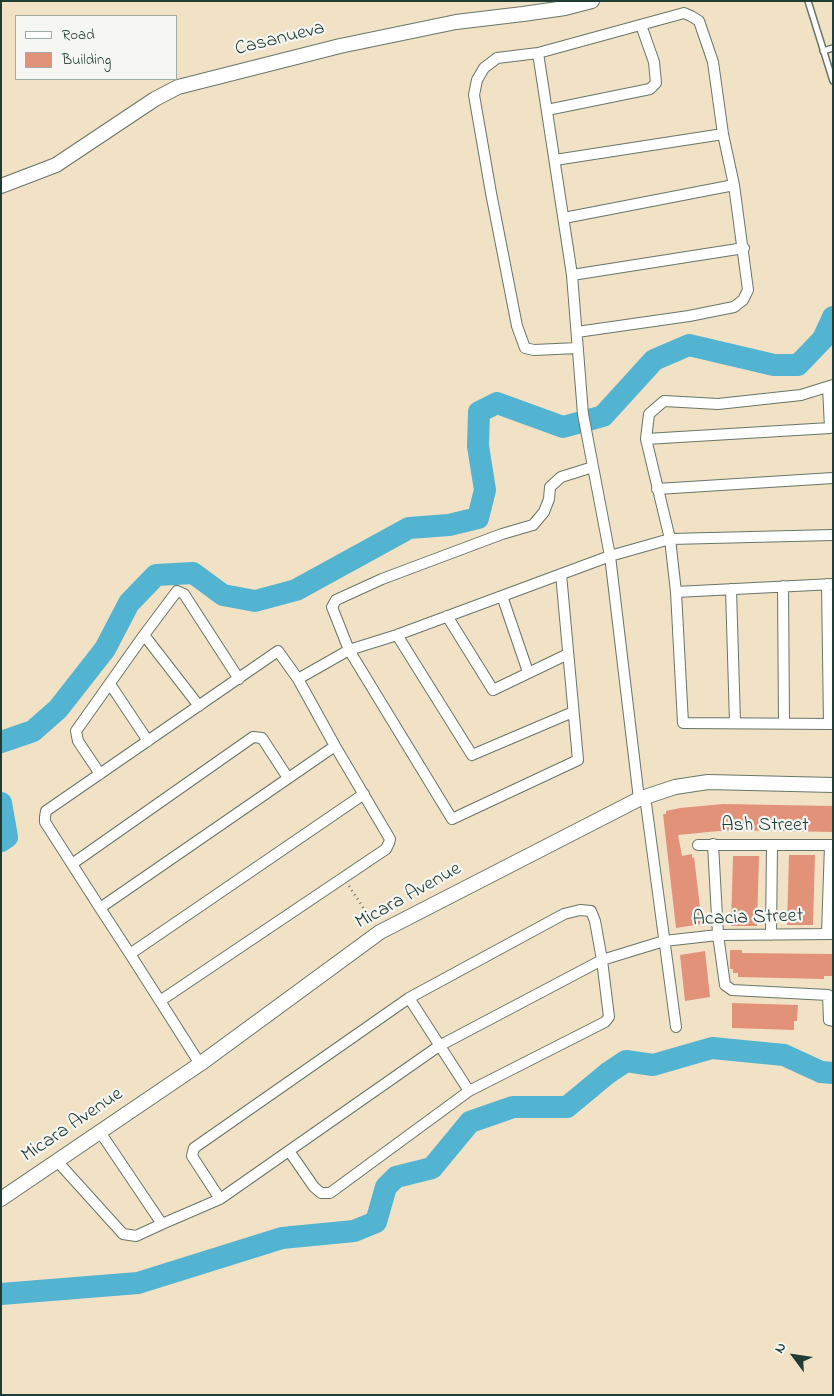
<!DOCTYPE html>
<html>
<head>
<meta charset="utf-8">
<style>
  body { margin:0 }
  #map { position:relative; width:834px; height:1396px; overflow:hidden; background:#f1e1c5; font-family:"Indie Flower",sans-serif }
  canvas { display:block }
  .frame { position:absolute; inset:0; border:2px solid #1f3d34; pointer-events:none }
  .legend { position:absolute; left:15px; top:15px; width:162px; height:65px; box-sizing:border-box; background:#f6f6f2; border:1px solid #a0aca6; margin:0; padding:6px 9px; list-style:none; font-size:15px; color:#1f3d34 }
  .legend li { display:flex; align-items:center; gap:10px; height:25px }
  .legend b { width:25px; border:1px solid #a0aca6 }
  .north { position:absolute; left:769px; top:1331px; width:50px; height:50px; -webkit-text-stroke:4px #f6f6f2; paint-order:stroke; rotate:301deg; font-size:14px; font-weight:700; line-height:20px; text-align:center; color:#1f3d34 }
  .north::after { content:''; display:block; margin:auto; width:18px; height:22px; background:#1f3d34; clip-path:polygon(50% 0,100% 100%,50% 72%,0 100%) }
</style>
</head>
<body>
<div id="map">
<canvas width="834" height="1396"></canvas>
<div class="frame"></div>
<ul class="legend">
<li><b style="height:6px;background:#fff"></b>Road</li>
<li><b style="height:14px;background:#e3927a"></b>Building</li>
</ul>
<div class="north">N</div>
</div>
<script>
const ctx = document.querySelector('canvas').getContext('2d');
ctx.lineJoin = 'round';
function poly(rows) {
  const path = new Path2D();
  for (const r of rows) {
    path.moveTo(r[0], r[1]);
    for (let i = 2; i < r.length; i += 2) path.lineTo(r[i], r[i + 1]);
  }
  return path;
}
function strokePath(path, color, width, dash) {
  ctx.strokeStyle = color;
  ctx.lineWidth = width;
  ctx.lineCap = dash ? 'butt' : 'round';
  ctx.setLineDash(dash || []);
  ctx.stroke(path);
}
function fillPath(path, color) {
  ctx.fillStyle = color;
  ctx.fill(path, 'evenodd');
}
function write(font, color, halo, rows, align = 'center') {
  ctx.font = font + ' "Indie Flower",sans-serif';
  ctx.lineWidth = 4.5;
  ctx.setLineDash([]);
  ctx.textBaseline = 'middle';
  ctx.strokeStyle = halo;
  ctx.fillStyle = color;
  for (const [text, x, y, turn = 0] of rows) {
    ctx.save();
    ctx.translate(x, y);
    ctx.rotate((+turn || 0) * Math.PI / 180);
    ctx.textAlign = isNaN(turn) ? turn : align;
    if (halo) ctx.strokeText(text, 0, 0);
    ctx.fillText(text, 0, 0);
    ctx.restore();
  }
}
strokePath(poly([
  [1,742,33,731,58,709,105,649,129,603,156,575,193,573,223,595,255,601,296,590,409,528,449,525,478,518,485,490,478,446,479,412,497,403,563,427,603,416,654,360,689,345,774,365,798,365,823,339,833,317],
  [1,803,7,837,1,841],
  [1,1294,138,1283,282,1238,354,1231,376,1222,386,1187,396,1177,432,1168,470,1122,513,1107,567,1107,608,1073,626,1061,653,1065,712,1048,784,1055,821,1072,833,1073]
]), '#52b4d1', 22);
fillPath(poly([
  [723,804,833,806,833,832,729,830,678,835,682,856,692,854,692,858,694,857,702,924,676,928,663,814,666,814,666,811,680,808],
  [789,855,815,855,813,925,787,925],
  [733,856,759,856,757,926,731,926],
  [730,950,742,950,742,953,833,954,833,976,824,976,824,979,738,977,738,973,733,973,733,969,730,969],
  [705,951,710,997,685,1001,680,955],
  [732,1003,798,1005,797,1021,794,1021,794,1030,732,1028]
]), '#e3927a');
const lane = poly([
  [808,1,833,81],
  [823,51,833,48]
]);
const street = poly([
  [538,53,572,275,583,414,610,556,639,799],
  [547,110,650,89,656,83,654,62,641,25],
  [555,160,723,134],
  [564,218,734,185],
  [572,275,744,248],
  [577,332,689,316,734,307,743,300,748,290,734,185,723,134,713,62,699,21,691,16,684,13,538,53,497,58,484,68,477,80,474,95,491,193,517,326,525,348,534,350,578,348],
  [833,385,801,395,718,404,664,401,649,414,646,439,670,539,676,592,683,723,833,724],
  [646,439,830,428,828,387],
  [657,489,833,478],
  [561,574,578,760,452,819,349,650,332,607,336,600,382,579,502,534,533,525,544,512,549,499,550,487,561,477,593,467],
  [827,584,829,724],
  [783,586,784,723],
  [731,589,735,723],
  [676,592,833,584],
  [502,596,528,672],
  [447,616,493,690,568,654],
  [144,635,199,706],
  [397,635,472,755,573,712],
  [298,679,349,650,397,635,610,556,670,539,833,535],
  [110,684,148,741],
  [100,774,78,741,76,731,144,635,177,591,184,594,239,679],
  [645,796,676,1027],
  [713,844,718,935,725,985,732,990,828,995,829,1020,833,1021],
  [698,845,833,845],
  [72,864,253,737,262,738,288,778],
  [100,908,335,746],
  [827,934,830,845],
  [771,935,772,845],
  [130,954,364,794],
  [409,998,469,1091],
  [160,1001,386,849,389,843,390,839,335,746,298,679,278,651,46,811,45,817,45,822,100,908,130,954,160,1001,200,1064],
  [100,1132,162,1224,220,1199,439,1046,602,960,664,941,718,935,833,934],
  [57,1161,123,1234,136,1236,162,1224],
  [220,1199,192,1156,194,1148,409,998,564,914,580,910,591,911,595,921,602,960,609,1017,605,1022,469,1091,330,1193,321,1193,314,1187,289,1151]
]);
const secondary = poly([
  [1,186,56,165,155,99,178,87,340,46,456,22,523,14,565,8,592,1],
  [1,1199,200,1064,380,932,639,799,675,787,708,782,833,785]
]);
strokePath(lane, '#687667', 8);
strokePath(street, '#687667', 12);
strokePath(secondary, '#687667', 16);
strokePath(poly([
  [349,886,372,921]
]), '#687667', 2.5, [1, 4]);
strokePath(lane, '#fff', 5);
strokePath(street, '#fff', 10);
strokePath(secondary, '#fff', 14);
write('20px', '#1f3d34', '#f6f6f2', [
  ["Casanueva",280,40,-14],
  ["Ash Street",765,827],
  ["Micara Avenue",409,897,-29],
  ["Acacia Street",748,919,-2],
  ["Micara Avenue",73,1126,-34]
]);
</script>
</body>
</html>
